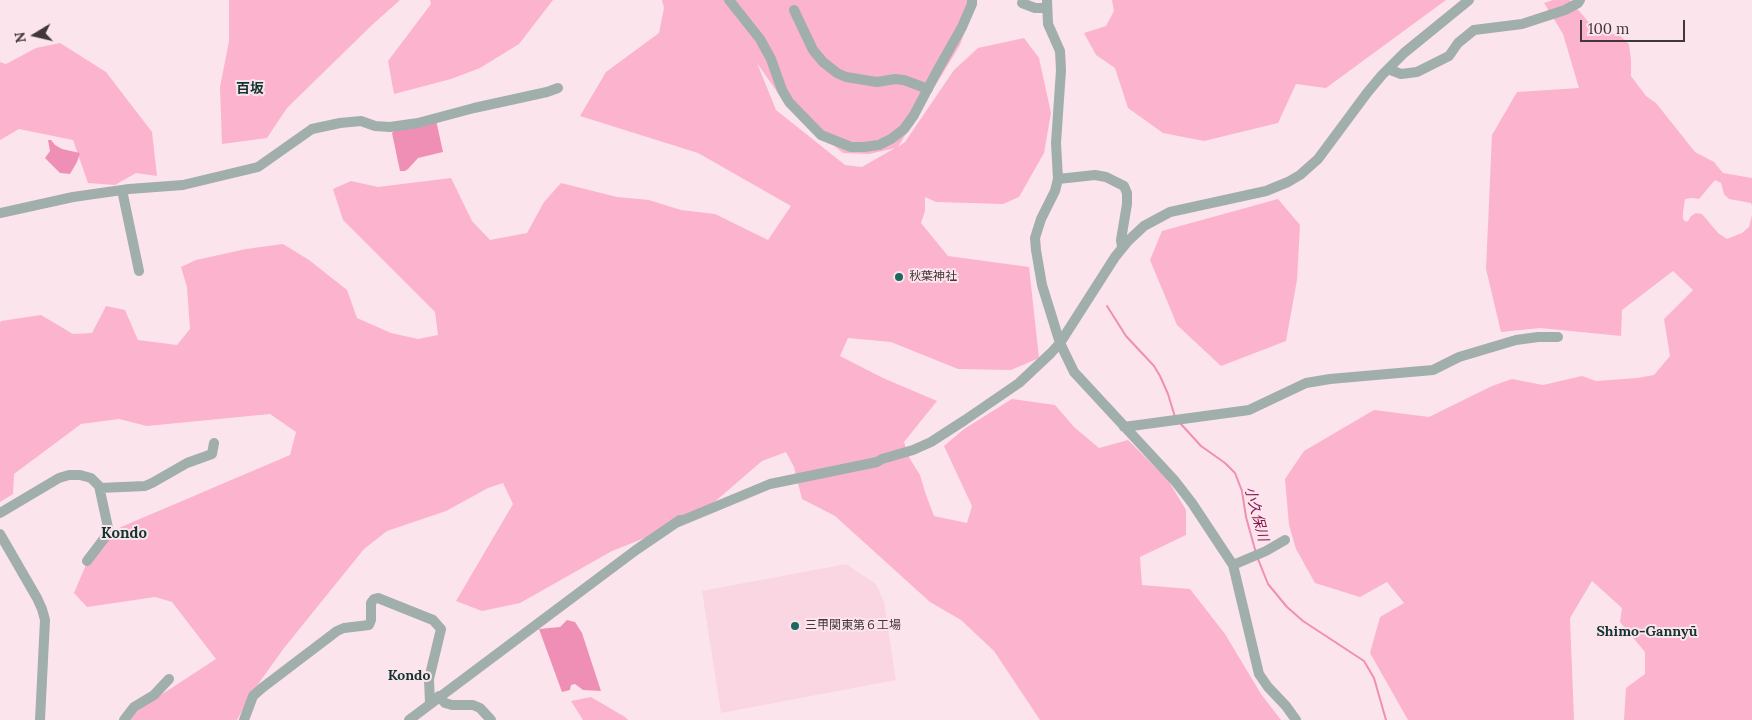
<!DOCTYPE html>
<html>
<head>
<meta charset="utf-8">
<style>
  body { margin:0 }
  #map { position:relative; width:1752px; height:720px; overflow:hidden; background:#fce4ec; font-family:Lora,serif }
  canvas { display:block }
  .north { position:absolute; left:10px; top:10px; width:50px; height:50px; -webkit-text-stroke:4px #fce4ec; paint-order:stroke; rotate:261deg; font-size:14px; font-weight:700; line-height:20px; text-align:center; color:#413639 }
  .north::after { content:''; display:block; margin:auto; width:18px; height:22px; background:#413639; clip-path:polygon(50% 0,100% 100%,50% 72%,0 100%) }
  .scale { position:absolute; left:1580px; top:20px; width:105px; height:22px; box-sizing:border-box; border:2px solid #413639; border-top:0; padding-left:6px; font-size:15px; line-height:18px; white-space:nowrap; color:#413639; -webkit-text-stroke:4px #fce4ec; paint-order:stroke }
</style>
</head>
<body>
<div id="map">
<canvas width="1752" height="720"></canvas>
<div class="north">N</div>
<div class="scale">100 m</div>
</div>
<script>
const ctx = document.querySelector('canvas').getContext('2d');
ctx.lineJoin = 'round';
function fillPath(path, color) {
  ctx.fillStyle = color;
  ctx.fill(path, 'evenodd');
}
function poly(rows) {
  const path = new Path2D();
  for (const r of rows) {
    path.moveTo(r[0], r[1]);
    for (let i = 2; i < r.length; i += 2) path.lineTo(r[i], r[i + 1]);
  }
  return path;
}
function strokePath(path, color, width, dash) {
  ctx.strokeStyle = color;
  ctx.lineWidth = width;
  ctx.lineCap = dash ? 'butt' : 'round';
  ctx.setLineDash(dash || []);
  ctx.stroke(path);
}
function write(font, color, halo, rows, align = 'center') {
  ctx.font = font + ' Lora,"Noto Sans JP",serif';
  ctx.lineWidth = 4;
  ctx.setLineDash([]);
  ctx.textBaseline = 'middle';
  ctx.strokeStyle = halo;
  ctx.fillStyle = color;
  for (const [text, x, y, turn = 0] of rows) {
    ctx.save();
    ctx.translate(x, y);
    ctx.rotate((+turn || 0) * Math.PI / 180);
    ctx.textAlign = isNaN(turn) ? turn : align;
    if (halo) ctx.strokeText(text, 0, 0);
    ctx.fillText(text, 0, 0);
    ctx.restore();
  }
}
fillPath(poly([
  [846,564,876,584,884,602,896,680,721,713,702,591]
]), '#fad5e2');
fillPath(poly([
  [229,0,400,0,372,25,287,108,267,138,222,144,220,87,229,41],
  [430,0,553,0,519,44,480,68,451,79,394,94,388,61,431,4],
  [662,0,976,0,960,45,898,147,905,142,954,70,978,48,1024,38,1039,58,1051,113,1044,153,1019,197,1003,204,936,202,925,197,925,211,921,223,948,256,1029,267,1039,358,1011,370,958,369,891,342,848,338,840,356,883,378,937,401,904,442,910,459,920,475,926,495,934,516,967,523,972,506,944,446,964,429,1012,399,1055,405,1074,427,1099,448,1128,440,1168,480,1186,510,1186,535,1140,557,1142,585,1190,589,1225,634,1261,694,1281,720,1040,720,994,651,961,620,930,602,835,516,802,499,794,467,786,452,762,461,697,517,612,551,520,603,482,611,456,601,513,504,503,483,488,488,446,511,387,531,364,549,284,648,251,694,237,720,125,720,144,706,216,659,172,602,155,597,87,607,74,593,94,546,121,527,290,455,296,432,270,414,147,426,119,419,81,424,14,474,13,494,0,502,0,323,1,321,41,315,73,334,92,333,106,306,125,310,138,340,177,345,190,329,187,287,181,267,196,260,246,249,283,244,309,260,347,290,357,318,391,333,418,339,438,335,435,312,343,220,333,189,351,181,378,187,451,178,472,221,490,240,527,233,544,202,561,183,617,197,649,200,681,210,715,214,768,240,791,206,698,153,580,116,606,72,659,33,664,8],
  [757,63,789,109,843,153,869,154,895,148,862,167,845,165,776,110],
  [1112,0,1446,0,1326,88,1296,84,1278,123,1204,141,1163,133,1128,108,1115,68,1096,55,1084,33,1106,26,1114,11],
  [1553,0,1570,0,1595,30,1619,35,1629,44,1631,60,1631,76,1646,96,1656,103,1695,152,1714,162,1723,173,1752,178,1752,206,1751,203,1729,199,1724,194,1721,183,1715,180,1699,199,1693,198,1685,199,1683,212,1683,219,1686,222,1688,221,1691,216,1696,213,1702,214,1718,233,1727,239,1742,233,1749,227,1752,215,1752,720,1624,720,1626,688,1645,674,1645,652,1620,622,1622,608,1592,581,1570,618,1574,720,1408,720,1370,653,1380,617,1404,603,1387,582,1360,597,1315,583,1296,549,1289,525,1285,479,1304,451,1374,410,1429,417,1492,386,1512,379,1543,385,1582,376,1596,381,1637,378,1654,375,1670,356,1664,319,1693,290,1673,271,1622,310,1621,336,1540,328,1501,332,1486,269,1492,135,1517,92,1579,88,1563,34,1544,3],
  [60,43,106,72,152,132,157,176,136,173,115,185,88,183,73,140,19,129,0,140,0,62,6,64,36,48],
  [1278,199,1300,225,1297,280,1286,341,1221,366,1177,325,1150,260,1162,231],
  [591,697,625,717,628,720,583,720,571,701]
]), '#fcb3ce');
fillPath(poly([
  [436,120,443,152,418,158,408,169,405,171,400,171,392,133,394,131],
  [48,140,51,140,55,145,62,149,80,153,77,162,70,174,60,173,45,158,50,151],
  [567,620,575,622,582,633,601,691,583,690,575,684,571,685,570,690,562,692,539,629,560,627]
]), '#ef8fb5');
strokePath(poly([
  [1107,306,1126,336,1154,366,1160,376,1168,394,1175,417],
  [1180,423,1201,446,1225,463,1235,473,1242,491,1246,517,1256,553],
  [1258,559,1268,584,1287,607,1303,621,1364,661,1374,678,1386,720]
]), '#ef8fb5', 2);
strokePath(poly([
  [729,0,760,39,771,59,782,90,789,102,821,135,851,147,864,147,879,145,891,139,904,129,914,115,936,73,962,27,972,4,972,0],
  [1047,0,1048,24,1060,51,1061,70,1056,143,1058,179,1055,191,1041,219,1035,238,1036,250,1042,285,1060,343,1074,372,1175,481,1192,503,1233,565,1259,674,1268,687,1286,706,1296,720],
  [1022,3,1035,8,1047,8],
  [794,10,813,50,823,62,837,73,846,77,877,82,895,79,904,80,928,89],
  [1388,69,1401,74,1417,72,1449,56,1458,43,1474,30,1522,24,1565,10,1578,3,1580,0],
  [1058,179,1095,175,1106,177,1124,186,1127,193,1127,204,1121,240,1122,247],
  [122,190,139,271],
  [0,213,73,197,129,189,183,185,258,167,312,129,340,123,361,121,375,126,390,127,418,123,474,108,547,92,558,88],
  [1124,427,1249,410,1306,383,1330,379,1433,370,1459,357,1516,340,1538,337,1558,337],
  [100,488,145,486,152,483,187,463,212,454,214,443],
  [0,513,59,478,69,475,80,475,91,478,99,486,109,532,87,561],
  [676,523,770,484,877,462,882,459,913,450,931,442,965,420,1019,383,1051,353,1060,343,1115,257,1128,241,1144,226,1170,212,1266,191,1288,182,1300,175,1318,159,1367,93,1382,75,1404,53,1469,0],
  [0,534,37,598,42,609,45,620,40,720],
  [1233,565,1266,551,1285,540],
  [439,696,445,703,452,705,473,705,480,708,491,720],
  [124,720,134,707,154,695,169,679],
  [244,720,253,696,262,688,337,631,344,628,369,625,371,620,371,603,374,599,378,598,433,620,441,629,429,679,430,703],
  [409,720,636,550,680,520]
]), '#a0aeac', 10);
for (const [x, y, r, color] of [
  [899,277,5,"#1c6761"],
  [795,626,5,"#1c6761"]
]) {
  const dot = new Path2D();
  dot.arc(x, y, r, 0, 2 * Math.PI);
  ctx.fillStyle = color;
  ctx.fill(dot);
  strokePath(dot, '#fce4ec', 2);
}
write('12px', '#413639', '#fce4ec', [
  ["秋葉神社",909,277],
  ["三甲関東第６工場",805,626]
], 'left');
write('bold 14px', '#133532', '#fce4ec', [
  ["百坂",250,89],
  ["Shimo-Gannyū",1647,632],
  ["Kondo",409,676]
]);
write('italic 14px', '#861550', '#fce4ec', [
  ["小久保川",1256,514,75]
]);
write('bold 15px', '#133532', '#fce4ec', [
  ["Kondo",124,534]
]);
</script>
</body>
</html>
